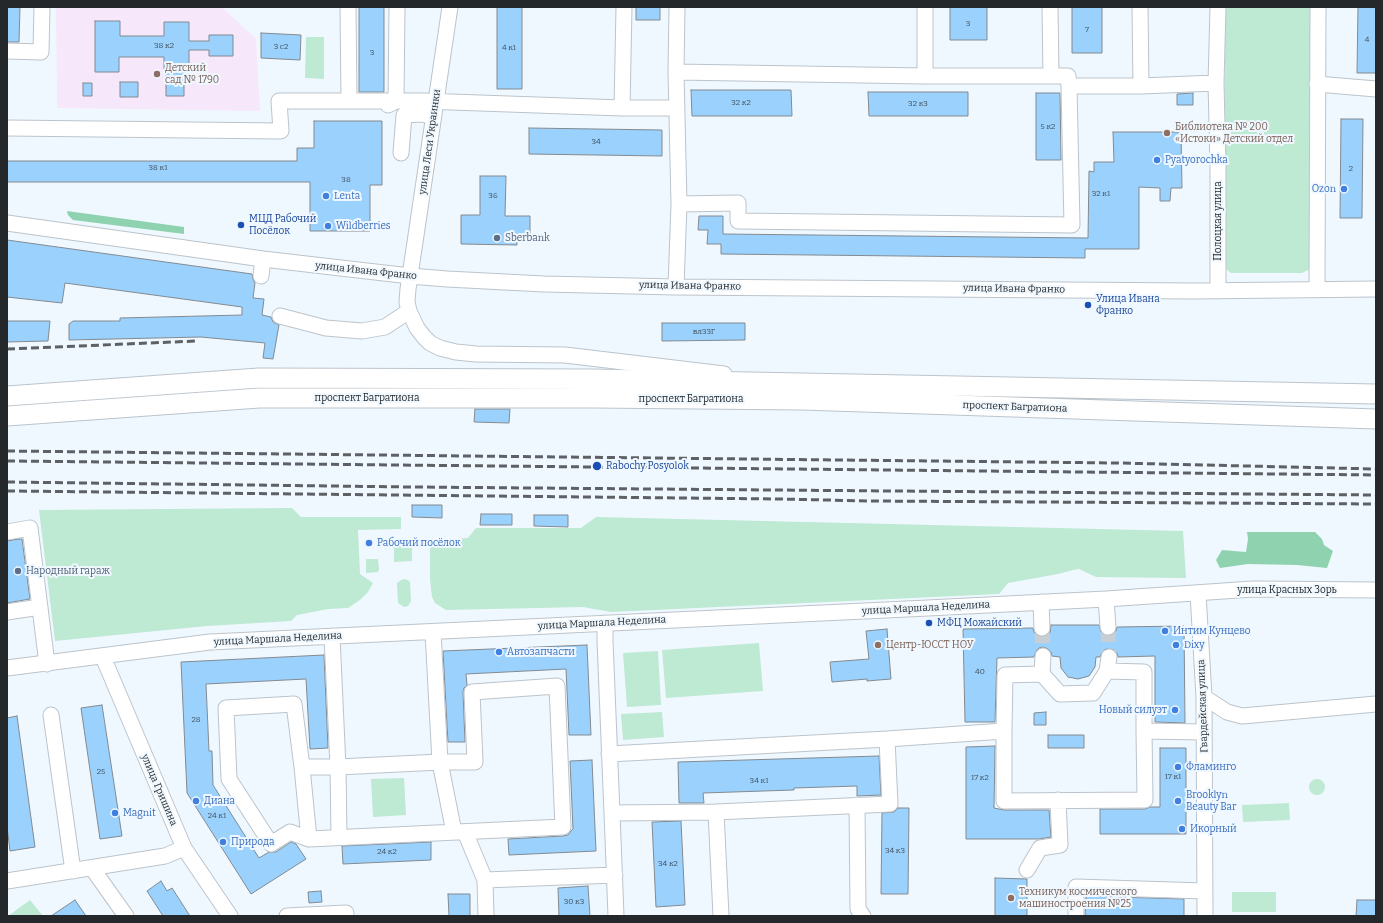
<!DOCTYPE html>
<html>
<head>
<meta charset="utf-8">
<style>
  body { margin:0 }
  #map { position:relative; width:1383px; height:923px; overflow:hidden; background:#f0f8ff; font-family:Bitter,serif }
  canvas { display:block }
  .frame { position:absolute; inset:0; border:8px solid #25282a; pointer-events:none }
</style>
</head>
<body>
<div id="map">
<canvas width="1383" height="923"></canvas>
<div class="frame"></div>
</div>
<script>
const ctx = document.querySelector('canvas').getContext('2d');
ctx.lineJoin = 'round';
function fillPath(path, color) {
  ctx.fillStyle = color;
  ctx.fill(path, 'evenodd');
}
function poly(rows) {
  const path = new Path2D();
  for (const r of rows) {
    if (r.length === 3) {
      path.moveTo(r[0] + r[2], r[1]);
      path.arc(r[0], r[1], r[2], 0, 2 * Math.PI);
      continue;
    }
    path.moveTo(r[0], r[1]);
    for (let i = 2; i < r.length; i += 2) path.lineTo(r[i], r[i + 1]);
  }
  return path;
}
function strokePath(path, color, width, dash) {
  ctx.strokeStyle = color;
  ctx.lineWidth = width;
  ctx.lineCap = dash ? 'butt' : 'round';
  ctx.setLineDash(dash || []);
  ctx.stroke(path);
}
function write(font, color, halo, rows, align = 'center') {
  ctx.font = font + ' Bitter,serif';
  ctx.lineWidth = 4;
  ctx.setLineDash([]);
  ctx.textBaseline = 'middle';
  ctx.strokeStyle = halo;
  ctx.fillStyle = color;
  for (const [text, x, y, turn = 0] of rows) {
    ctx.save();
    ctx.translate(x, y);
    ctx.rotate((+turn || 0) * Math.PI / 180);
    ctx.textAlign = isNaN(turn) ? turn : align;
    if (halo) ctx.strokeText(text, 0, 0);
    ctx.fillText(text, 0, 0);
    ctx.restore();
  }
}
fillPath(poly([
  [56,7,222,7,256,39,260,111,57,108]
]), '#f6e7fb');
fillPath(poly([
  [1225,7,1313,7,1310,269,1302,273,1231,273,1223,267],
  [306,37,324,37,324,79,305,78],
  [292,508,301,517,401,517,401,529,358,530,360,574,373,583,368,592,360,600,348,608,328,609,297,615,291,621,207,626,55,641,39,510],
  [596,517,1183,531,1186,578,1096,577,1079,569,1073,570,1058,574,1008,583,999,594,611,612,583,607,446,610,435,603,432,597,430,579,430,541,468,538,476,528,581,528],
  [394,539,407,539,410,541,412,545,412,561,394,562],
  [366,559,378,559,379,569,378,572,366,573],
  [404,579,408,580,410,582,411,601,408,606,404,607,398,603,397,583,401,580],
  [759,643,763,691,666,698,662,650],
  [658,651,661,705,627,707,623,653],
  [662,712,664,737,623,740,621,714],
  [404,778,406,815,373,817,371,779],
  [1317,787,8],
  [1289,803,1290,820,1243,822,1242,805],
  [1232,892,1276,892,1276,912,1232,912],
  [30,900,43,916,8,916]
]), '#bee9d2');
fillPath(poly([
  [67,211,184,227,184,234,73,220,68,215],
  [1247,532,1315,532,1322,539,1324,545,1333,551,1327,568,1297,565,1248,564,1220,568,1216,560,1222,550,1246,552,1248,539]
]), '#8fd2af');
const building = poly([
  [7,7,20,7,19,42,7,42,7,7],
  [359,7,384,7,384,92,359,92,359,7],
  [497,7,522,7,522,89,497,89,497,7],
  [636,7,660,7,660,20,636,20,636,7],
  [950,7,987,7,987,40,950,40,950,7],
  [1072,7,1102,7,1102,53,1072,53,1072,7],
  [1358,7,1376,7,1376,73,1357,73,1358,7],
  [95,21,120,21,120,36,164,36,164,22,189,22,189,41,209,41,209,35,233,35,233,56,209,56,209,50,189,50,189,70,184,70,184,96,166,96,166,70,164,70,164,57,119,57,119,72,95,72,95,21],
  [261,33,301,35,300,60,261,58,261,33],
  [120,82,138,82,138,97,120,97,120,82],
  [83,83,92,83,92,96,83,96,83,83],
  [691,90,791,90,792,116,692,116,691,90],
  [868,92,968,92,968,116,869,116,868,92],
  [1036,93,1060,93,1061,160,1036,160,1036,93],
  [1193,93,1193,105,1177,105,1177,94,1193,93],
  [1341,119,1363,119,1362,218,1340,218,1341,119],
  [314,121,382,121,382,185,370,185,370,231,310,231,310,182,7,182,7,161,297,161,297,148,314,148,314,121],
  [529,128,662,130,662,156,529,154,529,128],
  [1113,132,1181,132,1182,188,1171,188,1170,201,1160,201,1160,188,1139,187,1139,249,1085,249,1085,258,721,254,721,244,707,244,708,230,698,230,699,216,723,216,723,234,1088,238,1089,171,1094,172,1094,162,1114,162,1113,132],
  [480,176,506,176,505,216,530,216,530,234,517,234,517,245,461,244,461,215,480,215,480,176],
  [7,240,252,274,253,279,255,283,253,298,264,299,262,315,271,317,273,322,279,325,273,359,263,358,265,343,201,337,69,340,69,324,73,321,120,321,120,318,242,315,242,307,65,283,62,303,7,297,7,240],
  [7,321,50,321,48,341,7,342,7,321],
  [662,323,745,323,745,340,662,341,662,323],
  [475,409,510,409,509,423,474,422,475,409],
  [412,505,442,505,442,518,412,517,412,505],
  [481,514,512,514,512,525,480,525,481,514],
  [534,515,568,515,568,527,534,526,534,515],
  [19,539,22,539,30,599,7,603,7,541,19,539],
  [1051,625,1099,625,1101,632,1104,635,1108,636,1113,634,1116,631,1117,627,1184,626,1185,723,1155,722,1155,656,1118,657,1117,653,1114,650,1106,649,1102,652,1100,657,1096,657,1095,667,1089,676,1078,679,1068,677,1061,668,1060,657,1052,656,1051,652,1048,649,1043,647,1039,648,1036,651,1034,657,997,658,995,722,965,722,963,629,1033,628,1034,632,1037,636,1043,637,1047,635,1050,633,1051,625],
  [887,629,891,679,867,681,867,679,832,682,830,662,869,659,866,631,887,629],
  [587,645,591,735,569,735,566,669,466,674,467,685,464,688,463,692,465,742,448,742,443,651,587,645],
  [324,655,328,748,310,749,306,679,206,684,209,751,212,751,213,785,259,858,269,852,276,852,291,842,296,844,306,859,251,894,187,793,181,662,324,655],
  [102,705,122,836,100,839,81,708,102,705],
  [1046,712,1046,725,1034,725,1034,713,1046,712],
  [17,716,35,847,10,851,7,827,7,718,17,716],
  [1048,735,1084,735,1084,748,1048,748,1048,735],
  [995,746,994,808,1004,810,1049,810,1051,837,1039,839,966,839,966,747,995,746],
  [1160,748,1186,748,1186,834,1100,834,1100,809,1145,809,1150,807,1160,807,1160,748],
  [879,756,881,795,857,796,857,786,794,788,794,790,703,793,704,803,679,803,678,762,879,756],
  [592,760,596,851,509,855,508,839,563,836,568,835,571,831,573,829,570,761,592,760],
  [898,808,909,808,908,894,881,894,882,813,894,812,898,808],
  [681,821,685,905,656,907,652,822,681,821],
  [431,842,431,860,343,864,342,846,431,842],
  [995,878,1027,879,1027,916,995,916,995,878],
  [161,881,167,891,172,888,190,916,163,916,147,891,161,881],
  [588,886,590,916,559,916,558,888,588,886],
  [321,891,322,902,309,903,308,892,321,891],
  [448,894,470,894,470,916,449,916,448,894],
  [1086,896,1184,899,1184,916,1085,916,1086,896],
  [75,900,86,916,51,916,75,900],
  [1357,900,1376,900,1376,916,1356,916,1357,900]
]);
fillPath(building, '#9ad1fd');
strokePath(building, '#838a90', 1);
strokePath(poly([
  [1108,627,1109,657],
  [1042,628,1043,656]
]), '#c7ced4', 15, [15, 8]);
const minor = poly([
  [348,7,349,101],
  [450,7,408,289,407,302,409,311,417,328,424,337,430,343,440,348,456,352,476,354,565,355,724,374],
  [925,7,925,76],
  [1050,7,1051,76],
  [1140,7,1141,86],
  [7,51,41,52,42,7],
  [676,72,925,76,1068,76,1069,86,1141,86,1216,83],
  [1317,84,1376,89],
  [388,105,396,101,397,7],
  [622,108,624,7],
  [7,128,281,131,279,101,423,101,622,108,677,108],
  [401,153,404,115,421,114,433,116],
  [679,204,738,203,738,221,1072,225,1069,86],
  [7,223,263,259,410,276,447,279,544,284,676,287,1193,291,1376,289],
  [261,276,263,259],
  [676,287,679,204,676,72,677,7],
  [1317,290,1318,7],
  [1218,291,1218,166,1216,83,1218,7],
  [280,316,326,328,362,331,385,327,409,311],
  [7,532,30,528,47,664],
  [1198,593,1204,697,1205,916],
  [1106,599,1108,627],
  [1041,602,1042,628],
  [7,612,40,607],
  [605,623,605,641,612,813],
  [433,632,440,762,454,832],
  [332,636,338,767,302,767,294,704,226,708,229,779,271,844,290,832,309,839,563,827,557,686,472,692,475,762,440,762,338,767,339,837],
  [1043,656,1042,674,1060,694,1093,693,1107,671,1109,657],
  [103,657,184,848,230,916],
  [7,668,210,642,928,608,1106,599,1253,589,1376,590],
  [1107,671,1144,672,1144,731,1204,732],
  [1204,697,1227,712,1242,716,1376,704],
  [51,715,73,871],
  [1004,731,1004,801,1145,800,1144,731],
  [887,739,1004,731,1005,675,1042,674],
  [609,754,887,739,890,804,716,812,612,813,616,916],
  [302,767,309,839],
  [857,805,858,909,863,916],
  [716,812,721,916],
  [465,832,485,880,486,916],
  [92,868,126,916],
  [1027,870,1040,848,1060,845,1058,800],
  [485,880,615,875],
  [7,881,165,856,184,848],
  [287,916,346,913,346,916],
  [1076,916,1076,887,1205,891]
]);
const major = poly([
  [7,396,259,378,593,379,1376,394],
  [7,416,259,398,593,398,802,400,1376,419]
]);
strokePath(minor, '#bcc4cb', 17);
strokePath(major, '#bcc4cb', 21);
strokePath(minor, '#fff', 15);
strokePath(major, '#fff', 19);
strokePath(poly([
  [7,349,197,341],
  [7,451,1118,463,1376,469],
  [7,461,1376,475],
  [7,482,412,487,1376,495],
  [7,491,781,499,870,501,1376,504]
]), '#5d6165', 3, [8, 4]);
for (const [x, y, r, color] of [
  [157,74,4,"#8d6e63"],
  [1167,133,4,"#8d6e63"],
  [1157,160,4,"#3f7fe0"],
  [1344,189,4,"#3f7fe0"],
  [326,196,4,"#3f7fe0"],
  [241,225,4,"#1a4fb4"],
  [328,226,4,"#3f7fe0"],
  [497,238,4,"#5c6f8a"],
  [1088,305,4,"#1a4fb4"],
  [597,466,5,"#1a4fb4"],
  [369,543,4,"#3f7fe0"],
  [18,571,4,"#5c6f8a"],
  [929,623,4,"#1a4fb4"],
  [1165,631,4,"#3f7fe0"],
  [878,645,4,"#8d6e63"],
  [1176,645,4,"#3f7fe0"],
  [499,652,4,"#3f7fe0"],
  [1175,710,4,"#3f7fe0"],
  [1178,767,4,"#3f7fe0"],
  [196,801,4,"#3f7fe0"],
  [1178,801,4,"#3f7fe0"],
  [115,813,4,"#3f7fe0"],
  [1182,829,4,"#3f7fe0"],
  [223,842,4,"#3f7fe0"],
  [1011,898,4,"#8d6e63"]
]) {
  const dot = new Path2D();
  dot.arc(x, y, r, 0, 2 * Math.PI);
  ctx.fillStyle = color;
  ctx.fill(dot);
  strokePath(dot, '#f0f8ff', 1.5);
}
write('8px', '#42525f', null, [
  ["3",968,24],
  ["7",1087,30],
  ["4",1367,40],
  ["38 к2",164,46],
  ["3 с2",281,47],
  ["4 к1",509,48],
  ["3",372,53],
  ["32 к2",741,103],
  ["32 к3",918,104],
  ["5 к2",1048,127],
  ["34",596,142],
  ["38 к1",158,168],
  ["2",1351,169],
  ["38",346,180],
  ["32 к1",1101,194],
  ["36",493,196],
  ["вл33Г",704,332],
  ["40",980,672],
  ["28",196,720],
  ["25",101,772],
  ["17 к1",1173,777],
  ["17 к2",980,778],
  ["34 к1",759,781],
  ["24 к1",217,816],
  ["34 к3",895,851],
  ["24 к2",387,852],
  ["34 к2",668,864],
  ["30 к3",574,902]
]);
write('10px', '#785e54', '#f0f8ff', [
  ["Детский",165,68],
  ["сад № 1790",165,80],
  ["Библиотека № 200",1175,127],
  ["«Истоки» Детский отдел",1175,139],
  ["Центр-ЮССТ НОУ",886,645],
  ["Техникум космического",1019,892],
  ["машиностроения №25",1019,904]
], 'left');
write('10px', '#25282a', '#f0f8ff', [
  ["улица Леси Украинки",430,142,-82],
  ["Полоцкая улица",1218,221,-90],
  ["улица Ивана Франко",366,271,6],
  ["улица Ивана Франко",690,286,1],
  ["улица Ивана Франко",1014,289,1],
  ["проспект Багратиона",367,398],
  ["проспект Багратиона",691,399],
  ["проспект Багратиона",1015,407,2],
  ["улица Красных Зорь",1287,590],
  ["улица Маршала Неделина",926,608,-3],
  ["улица Маршала Неделина",602,623,-3],
  ["улица Маршала Неделина",278,639,-3],
  ["Гвардейская улица",1203,706,-92],
  ["улица Гришина",159,790,67]
]);
write('10px', '#366cbe', '#f0f8ff', [
  ["Pyatyorochka",1165,160],
  ["Ozon",1336,189,"right"],
  ["Lenta",334,196],
  ["Wildberries",336,226],
  ["Рабочий посёлок",377,543],
  ["Интим Кунцево",1173,631],
  ["Dixy",1184,645],
  ["Автозапчасти",507,652],
  ["Новый силуэт",1167,710,"right"],
  ["Фламинго",1186,767],
  ["Brooklyn",1186,795],
  ["Beauty Bar",1186,807],
  ["Диана",204,801],
  ["Magnit",123,813],
  ["Икорный",1190,829],
  ["Природа",231,842]
], 'left');
write('10px', '#164399', '#f0f8ff', [
  ["МЦД Рабочий",249,219],
  ["Посёлок",249,231],
  ["Улица Ивана",1096,299],
  ["Франко",1096,311],
  ["Rabochy Posyolok",606,466],
  ["МФЦ Можайский",937,623]
], 'left');
write('10px', '#4e5e75', '#f0f8ff', [
  ["Sberbank",505,238],
  ["Народный гараж",26,571]
], 'left');
</script>
</body>
</html>
